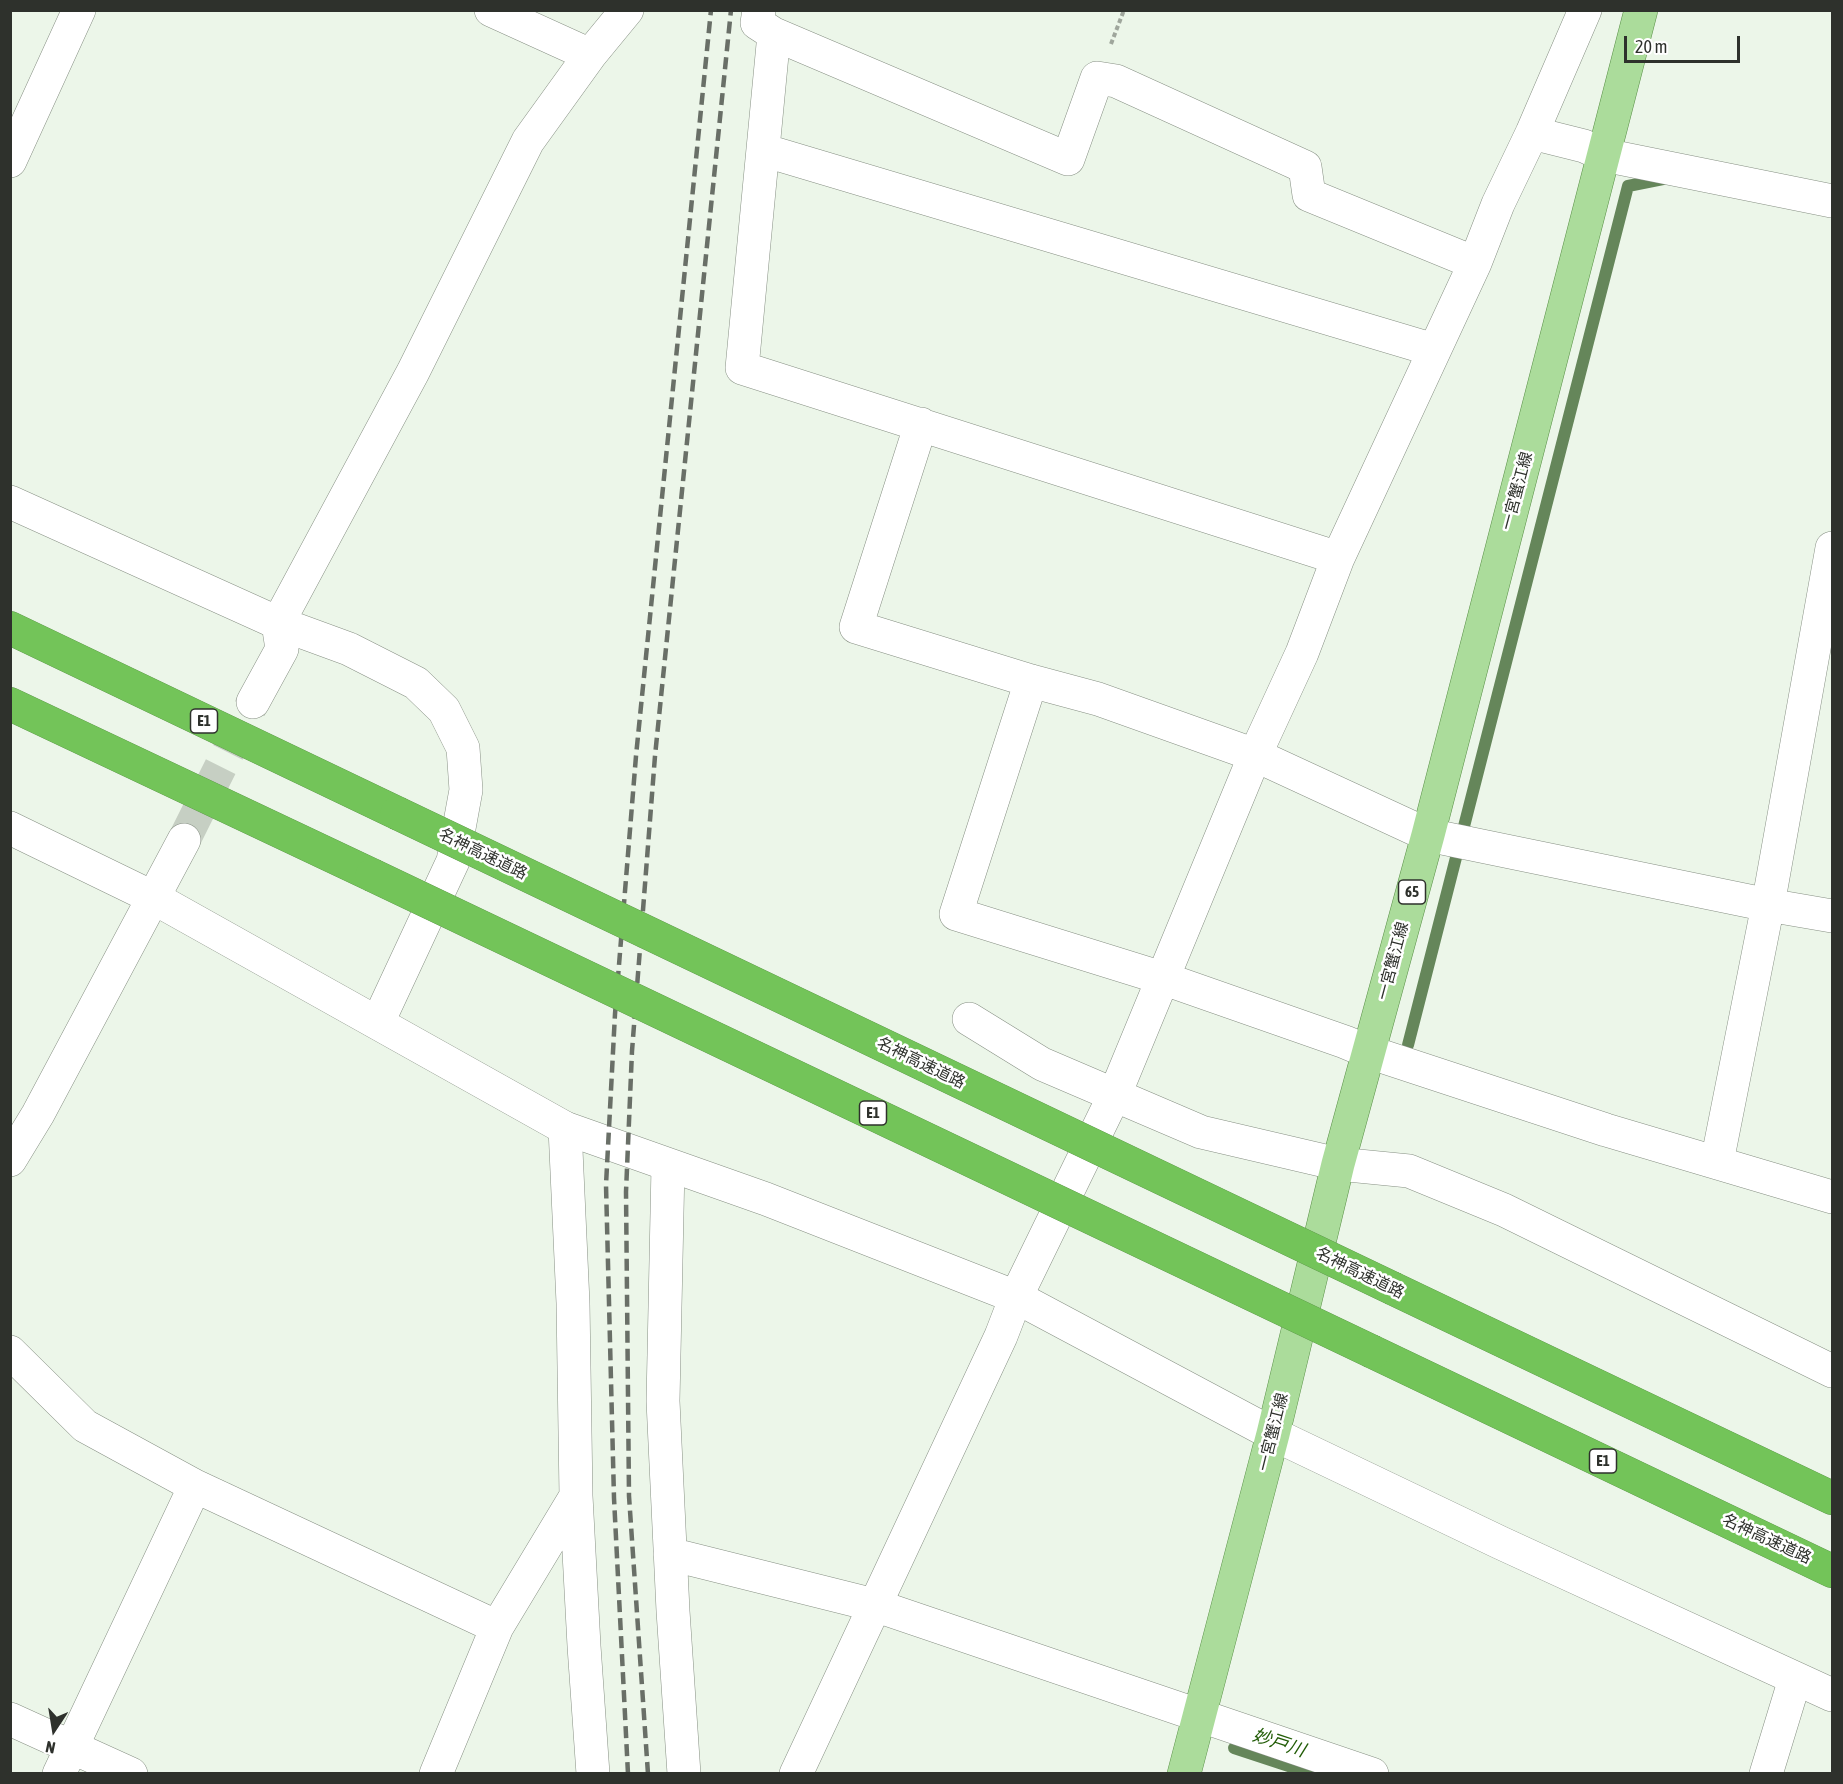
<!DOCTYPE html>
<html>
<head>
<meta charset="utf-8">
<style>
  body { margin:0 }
  #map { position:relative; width:1843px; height:1784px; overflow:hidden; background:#ecf6e9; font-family:"Asap Condensed",sans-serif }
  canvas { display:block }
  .frame { position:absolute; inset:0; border:12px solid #2e312c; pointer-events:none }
  .north { position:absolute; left:24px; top:1700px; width:60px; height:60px; -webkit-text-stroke:4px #fff; paint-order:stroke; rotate:192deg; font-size:16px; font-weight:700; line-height:24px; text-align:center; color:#2e312c }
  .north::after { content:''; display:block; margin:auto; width:21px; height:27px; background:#2e312c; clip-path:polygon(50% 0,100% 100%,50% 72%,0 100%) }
  .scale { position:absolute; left:1624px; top:36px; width:116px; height:27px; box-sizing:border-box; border:3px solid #2e312c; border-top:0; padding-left:8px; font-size:18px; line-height:21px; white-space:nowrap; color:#2e312c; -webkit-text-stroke:4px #fff; paint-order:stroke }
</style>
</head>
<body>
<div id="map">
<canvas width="1843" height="1784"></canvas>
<div class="frame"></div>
<div class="north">N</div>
<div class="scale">20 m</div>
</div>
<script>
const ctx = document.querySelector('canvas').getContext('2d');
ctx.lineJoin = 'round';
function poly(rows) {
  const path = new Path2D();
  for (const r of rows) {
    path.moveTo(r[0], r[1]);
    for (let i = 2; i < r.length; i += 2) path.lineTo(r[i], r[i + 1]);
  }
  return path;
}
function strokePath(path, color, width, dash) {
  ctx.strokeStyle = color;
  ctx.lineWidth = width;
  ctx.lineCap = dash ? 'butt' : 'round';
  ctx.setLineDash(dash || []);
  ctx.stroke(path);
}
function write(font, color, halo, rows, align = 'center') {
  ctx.font = font + ' "Asap Condensed","Noto Sans JP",sans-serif';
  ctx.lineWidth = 5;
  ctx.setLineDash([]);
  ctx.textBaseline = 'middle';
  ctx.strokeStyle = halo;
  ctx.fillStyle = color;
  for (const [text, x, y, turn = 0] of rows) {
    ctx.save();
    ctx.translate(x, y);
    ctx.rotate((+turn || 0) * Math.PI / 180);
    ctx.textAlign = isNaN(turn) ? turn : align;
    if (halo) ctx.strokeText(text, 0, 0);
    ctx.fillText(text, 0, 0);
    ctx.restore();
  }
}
strokePath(poly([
  [1408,1045,1628,186,1663,179],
  [1234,1748,1313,1774]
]), '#65865a', 12);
strokePath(poly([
  [184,840,253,702]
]), '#c6cfc3', 33, [33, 16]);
const minor = poly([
  [491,10,590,55],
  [759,10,757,23,774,34,1068,159,1097,78,1116,81,1305,167,1309,195,1475,263],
  [774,34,742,368,1338,558],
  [1532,133,1584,146,1604,155,1832,201],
  [763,150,1434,350],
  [10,161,79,10],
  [921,424,856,627,1031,681,1098,699,1255,755,1428,835,1768,905,1832,916],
  [10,502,278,623,349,649,416,683,444,710,463,748,466,790,453,861,378,1022],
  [1031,681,956,914,1162,978,1345,1042,1369,1052,1606,1130,1832,1197],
  [253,702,282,649,278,623,413,372,528,141,590,55,627,10],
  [969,1019,1042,1064,1201,1132,1338,1164,1409,1171,1504,1210,1832,1371],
  [565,1128,573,1303,576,1496,584,1646,593,1774],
  [10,1160,38,1114,184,840],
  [1717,1162,1768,905,1832,548],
  [668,1166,663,1401,673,1611,684,1774],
  [10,1352,85,1426,195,1486,497,1627],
  [670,1554,874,1605,1372,1774],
  [10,1719,131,1774],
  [59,1774,195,1486],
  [436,1774,497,1627,576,1496],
  [796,1774,1001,1336,1016,1297,1115,1094,1255,755,1302,653,1338,558,1475,263,1498,204,1532,133,1585,10],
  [1766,1774,1795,1679]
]);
const tertiary = poly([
  [10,828,154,898,565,1128,766,1199,1016,1297,1273,1434,1501,1543,1832,1695]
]);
const primary = poly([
  [1184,1774,1273,1434,1338,1164,1428,835,1641,10]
]);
const motorway = poly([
  [10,628,397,813],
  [10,704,372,875],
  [1394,1289,1832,1498],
  [1373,1352,1832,1571]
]);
strokePath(minor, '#879084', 34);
strokePath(tertiary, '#879084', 34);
strokePath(primary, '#5b9149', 34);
strokePath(motorway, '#5b9149', 34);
strokePath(poly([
  [1111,44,1124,10]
]), '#9fa69c', 4, [4.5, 3]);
strokePath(minor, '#fff', 33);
strokePath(tertiary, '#fff', 33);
strokePath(primary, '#abdc9b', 33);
strokePath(motorway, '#73c459', 33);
strokePath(poly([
  [628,1774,614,1498,606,1185,615,1014,636,756,711,10],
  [648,1774,629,1496,626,1192,632,1051,655,756,731,10]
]), '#696f67', 4.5, [12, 6]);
const motorwayBridge = poly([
  [397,813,1394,1289],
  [372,875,1373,1352]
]);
strokePath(motorwayBridge, '#5b9149', 34, []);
strokePath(motorwayBridge, '#73c459', 33);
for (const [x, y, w] of [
  [204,721,27],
  [1412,892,27],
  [873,1113,27],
  [1603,1461,27]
]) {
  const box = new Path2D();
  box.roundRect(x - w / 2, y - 12, w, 24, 4.5);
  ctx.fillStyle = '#fff';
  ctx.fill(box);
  strokePath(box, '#2e312c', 1.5);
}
write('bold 15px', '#2e312c', null, [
  ["E1",204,721],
  ["65",1412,892],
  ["E1",873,1113],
  ["E1",1603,1461]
]);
write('16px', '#2e312c', '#fff', [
  ["一宮蟹江線",1517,491,-75],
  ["名神高速道路",483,854,26],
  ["一宮蟹江線",1393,961,-75],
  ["名神高速道路",921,1063,26],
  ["名神高速道路",1360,1273,26],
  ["一宮蟹江線",1273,1432,-76],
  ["名神高速道路",1767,1539,25]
]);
write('italic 18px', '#235d08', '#fff', [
  ["妙戸川",1279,1743,18]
]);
</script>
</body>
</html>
